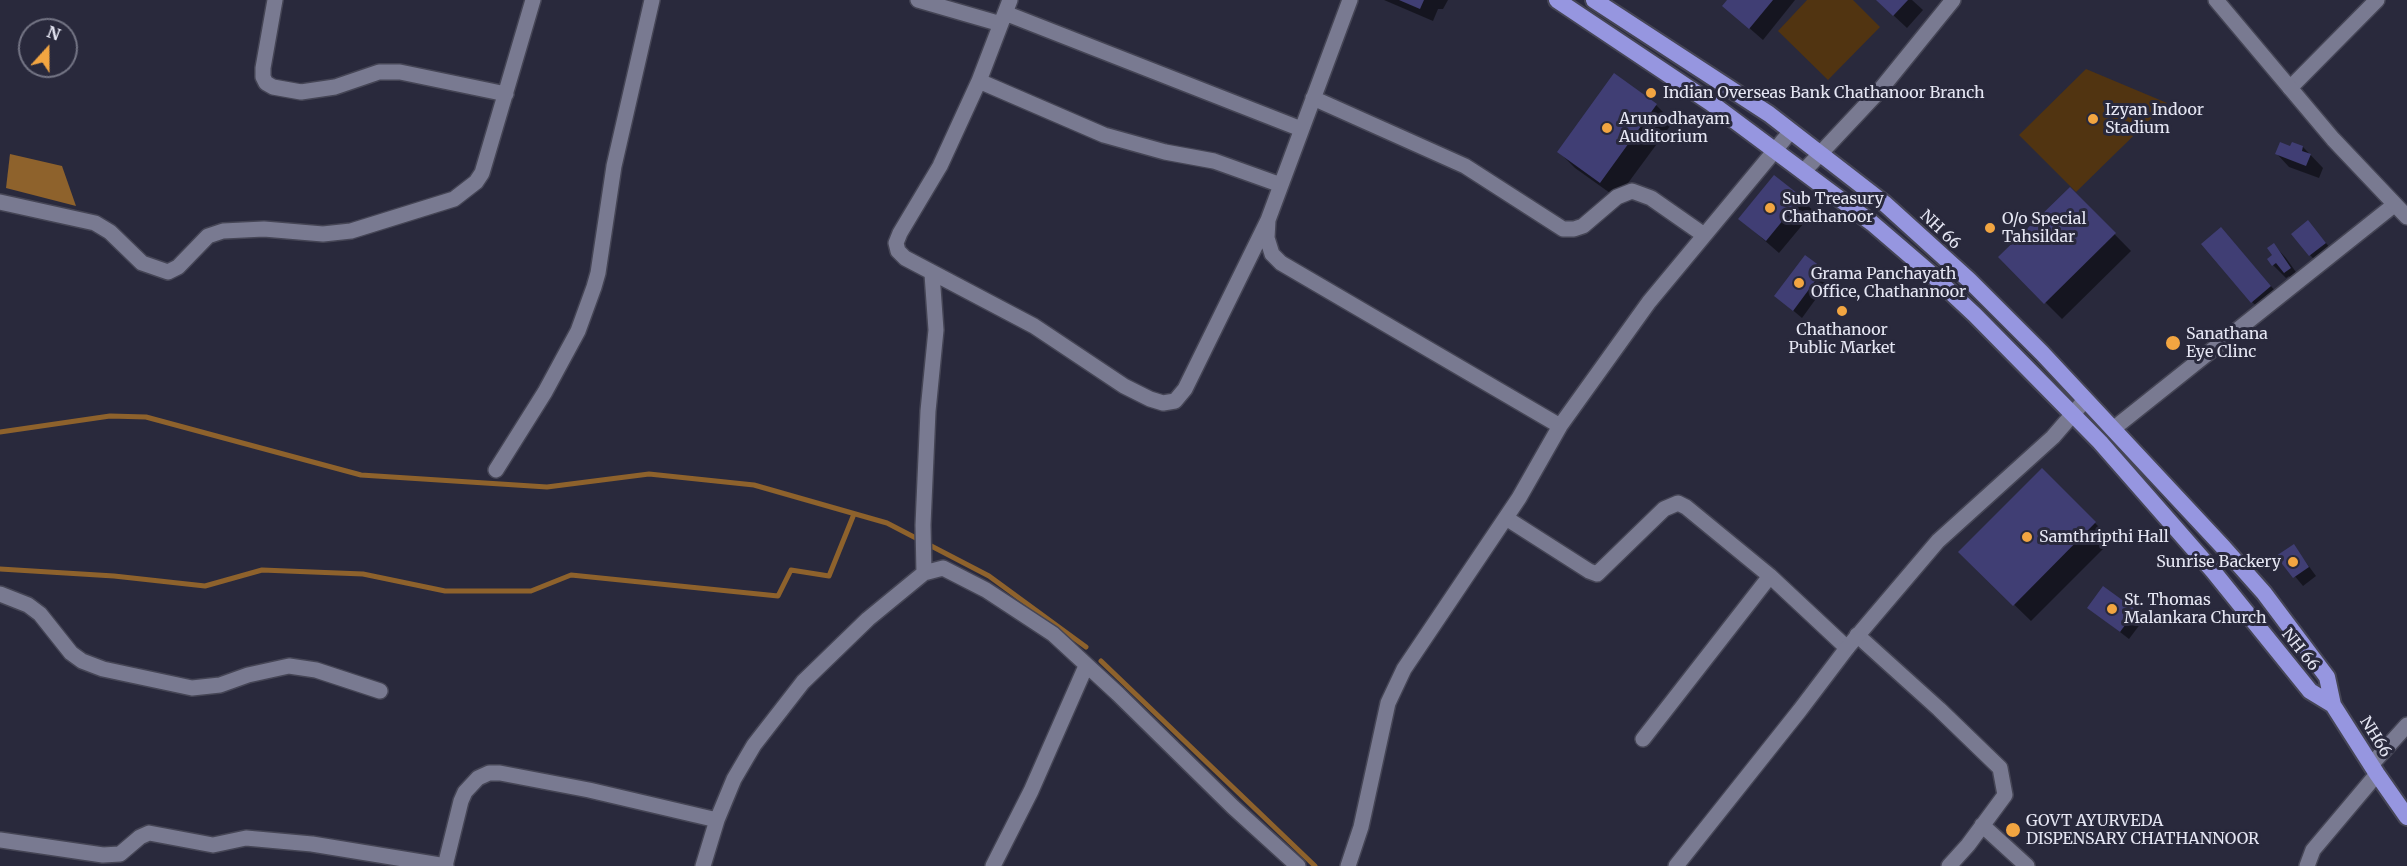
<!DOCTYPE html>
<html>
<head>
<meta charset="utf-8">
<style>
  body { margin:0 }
  #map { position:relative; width:2407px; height:866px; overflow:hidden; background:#29293c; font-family:Merriweather,serif }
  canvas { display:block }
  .north { position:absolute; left:18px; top:18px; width:60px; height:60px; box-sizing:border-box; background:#29293c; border:2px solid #747585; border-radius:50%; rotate:21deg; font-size:16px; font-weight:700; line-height:24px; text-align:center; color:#e5e6f3 }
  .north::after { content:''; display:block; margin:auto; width:21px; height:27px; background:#f2a541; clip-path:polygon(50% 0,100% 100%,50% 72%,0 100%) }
</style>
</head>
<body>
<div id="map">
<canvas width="2407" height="866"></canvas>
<div class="north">N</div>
</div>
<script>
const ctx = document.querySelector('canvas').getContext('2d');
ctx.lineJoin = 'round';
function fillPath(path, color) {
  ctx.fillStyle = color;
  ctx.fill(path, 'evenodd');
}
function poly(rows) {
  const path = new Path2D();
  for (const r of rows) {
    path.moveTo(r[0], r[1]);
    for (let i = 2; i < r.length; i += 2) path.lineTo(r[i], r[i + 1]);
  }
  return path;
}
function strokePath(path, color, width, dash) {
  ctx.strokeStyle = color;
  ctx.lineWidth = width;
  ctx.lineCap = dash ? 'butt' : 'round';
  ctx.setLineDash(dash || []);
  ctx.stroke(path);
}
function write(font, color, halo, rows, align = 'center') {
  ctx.font = font + ' Merriweather,serif';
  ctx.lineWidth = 6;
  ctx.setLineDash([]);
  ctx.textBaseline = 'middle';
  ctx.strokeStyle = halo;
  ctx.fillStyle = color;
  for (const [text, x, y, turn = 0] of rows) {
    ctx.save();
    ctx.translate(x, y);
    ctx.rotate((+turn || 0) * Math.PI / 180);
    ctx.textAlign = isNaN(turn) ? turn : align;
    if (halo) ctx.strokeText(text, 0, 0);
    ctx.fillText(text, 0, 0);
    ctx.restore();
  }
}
fillPath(poly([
  [1807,0,1853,0,1880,27,1828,80,1778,31],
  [2086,69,2167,103,2076,192,2019,135]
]), '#513411');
fillPath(poly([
  [10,154,62,166,76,206,6,188]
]), '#8e622c');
fillPath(poly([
  [1384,0,1448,0,1443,9,1438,9,1433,21],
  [1729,0,1795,0,1763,40,1724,6],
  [1877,0,1912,0,1923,10,1907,28],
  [1656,105,1673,122,1617,198,1575,168,1559,152],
  [2303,147,2323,168,2319,178,2289,167,2277,154,2291,148],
  [1774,177,1814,211,1779,253,1740,219],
  [2070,189,2131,251,2062,319,2000,257],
  [2308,222,2337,256,2322,268,2310,255],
  [2233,242,2283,300,2265,314,2252,302],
  [2274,245,2286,258,2303,282,2298,285,2289,276,2286,278,2273,265],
  [1823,270,1831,278,1802,318,1776,296],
  [2042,470,2112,540,2031,621,1960,552],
  [2294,546,2316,576,2303,586,2279,557],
  [2103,588,2144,619,2129,639,2089,608]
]), '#0007');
strokePath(poly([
  [0,432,110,416,146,417,361,475,547,487,649,474,754,485,887,523,989,576,1086,647],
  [0,569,114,576,205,586,262,570,363,574,445,591,531,591,571,575,778,596,791,570,829,576,854,514],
  [1101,661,1315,866]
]), '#8e622c', 5);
fillPath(poly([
  [1399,0,1424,0,1420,9],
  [1727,0,1773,0,1749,29,1722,6],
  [1876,0,1908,0,1893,16],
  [1614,73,1657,104,1600,183,1557,152],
  [2280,142,2290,146,2292,142,2303,146,2302,151,2311,154,2306,166,2275,154],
  [1774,175,1802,197,1766,241,1738,219],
  [2070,187,2116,233,2044,304,1998,257],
  [2308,220,2326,243,2309,256,2291,234],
  [2221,227,2271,286,2251,303,2201,244],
  [2274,243,2291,268,2284,273,2276,263,2272,266,2267,259,2272,255,2267,248],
  [1805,255,1824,269,1793,311,1774,296],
  [2042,468,2096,522,2013,606,1958,552],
  [2294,544,2309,567,2293,578,2276,556],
  [2103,586,2136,610,2120,632,2087,608]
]), '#403e74');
const minor = poly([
  [275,0,263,68,263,77,266,83,273,87,301,92,335,87,379,72,400,72,506,94],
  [918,0,1001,24],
  [1010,0,979,81,940,166,900,233,896,243,898,251,905,258,1034,326,1124,386,1150,399,1163,403,1175,401,1185,389,1268,220],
  [1350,0,1268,220,1267,238,1272,254,1281,263,1560,426],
  [1005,13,1301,129],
  [979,81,1104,135,1165,152,1214,161,1281,185],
  [2290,88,2377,0],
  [1313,98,1465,166,1563,229,1574,229,1583,226,1617,197,1632,191,1651,198,1704,235],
  [0,202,95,223,110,232,142,263,168,272,178,267,208,236,223,231,264,229,323,234,351,231,454,199,476,182,482,173,533,0],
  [2113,429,2394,205],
  [496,470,545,392,578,331,594,287,598,273,614,166,652,0],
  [1506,518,1589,571,1597,574,1664,509,1678,503,1686,507,1770,576,1847,648],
  [924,573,923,525,928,411,936,330,932,274],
  [0,594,28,605,40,614,71,653,82,661,103,669,192,688,220,685,248,675,289,666,316,670,380,691],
  [1857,635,1939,709,2000,768,2005,795,1968,845,1949,866],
  [1643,739,1770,576],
  [2371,765,2407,725],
  [1982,825,2027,866],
  [0,840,103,855,120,854,140,837,149,833,213,845,246,838,312,844,446,866],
  [445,866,461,801,465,792,478,778,489,773,500,773,589,790,717,820],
  [703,866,717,820,734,779,754,745,803,682,868,619,924,573,943,568,986,590,1053,634,1118,694,1233,807,1298,866],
  [993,866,1031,791,1086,666],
  [1348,866,1361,827,1388,703,1404,669,1519,498,1560,426,1649,302,1791,131],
  [2307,866,2313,850,2377,774]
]);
const tertiary = poly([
  [2216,0,2333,139,2407,217],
  [1803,172,1880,90,1953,0],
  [1676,866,1800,710,1847,648,1938,541,2053,437,2085,400]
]);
const trunk = poly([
  [1557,0,1711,103,1872,223,1929,272,1975,315,2100,442,2213,571,2310,691,2333,705],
  [1594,0,1769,114,1884,203,1969,280,2042,353,2224,548,2264,593,2327,677,2333,705,2377,774,2407,817]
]);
strokePath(minor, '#454555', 18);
strokePath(tertiary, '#454555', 18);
strokePath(trunk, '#454555', 20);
strokePath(minor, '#797a91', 15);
strokePath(tertiary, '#797a91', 15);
strokePath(trunk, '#9696e0', 16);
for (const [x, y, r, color] of [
  [1651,93,6,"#f2a541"],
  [2093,119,6,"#f2a541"],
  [1607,128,6,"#f2a541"],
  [1770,208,6,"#f2a541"],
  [1990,228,6,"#f2a541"],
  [1799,283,6,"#f2a541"],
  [1842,311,6,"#f2a541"],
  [2173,343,8,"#f2a541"],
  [2027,537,6,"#f2a541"],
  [2293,562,6,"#f2a541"],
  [2112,609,6,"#f2a541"],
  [2013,830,8,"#f2a541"]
]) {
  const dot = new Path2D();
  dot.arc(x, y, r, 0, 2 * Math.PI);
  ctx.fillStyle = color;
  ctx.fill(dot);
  strokePath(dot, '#29293c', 2);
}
write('16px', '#e5e6f3', '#29293c', [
  ["Indian Overseas Bank Chathanoor Branch",1663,93],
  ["Izyan Indoor",2105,110],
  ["Stadium",2105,128],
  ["Arunodhayam",1619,119],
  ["Auditorium",1619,137],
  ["Sub Treasury",1782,199],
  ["Chathanoor",1782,217],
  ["O/o Special",2002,219],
  ["Tahsildar",2002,237],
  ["Grama Panchayath",1811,274],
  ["Office, Chathannoor",1811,292],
  ["Chathanoor",1842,330,"center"],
  ["Public Market",1842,348,"center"],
  ["Sanathana",2186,334],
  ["Eye Clinc",2186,352],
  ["Samthripthi Hall",2039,537],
  ["Sunrise Backery",2281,562,"right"],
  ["St. Thomas",2124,600],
  ["Malankara Church",2124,618],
  ["GOVT AYURVEDA",2026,821],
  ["DISPENSARY CHATHANNOOR",2026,839]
], 'left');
write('16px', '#e5e6f3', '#29293c', [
  ["NH 66",1940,230,43],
  ["NH 66",2300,650,51],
  ["NH66",2375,737,58]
]);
</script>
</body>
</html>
